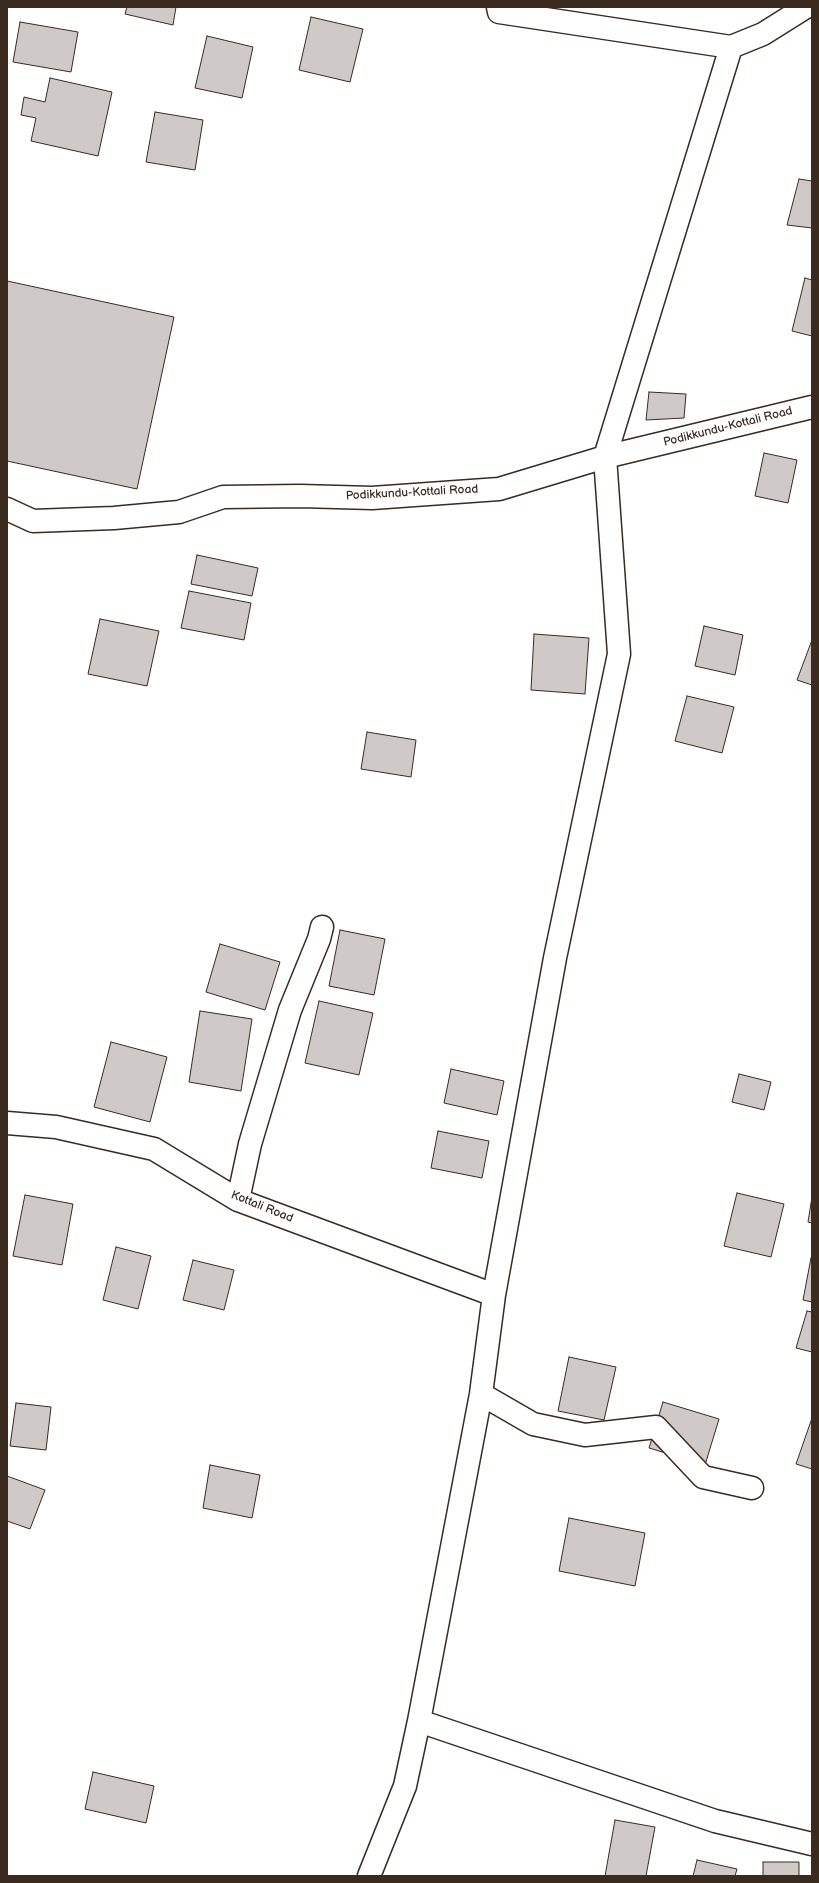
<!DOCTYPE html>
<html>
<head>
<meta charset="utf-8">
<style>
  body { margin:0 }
  #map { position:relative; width:819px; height:1883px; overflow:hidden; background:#fff; font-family:"Balsamiq Sans",sans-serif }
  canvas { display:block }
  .frame { position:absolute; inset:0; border:8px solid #3b2a1e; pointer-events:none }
</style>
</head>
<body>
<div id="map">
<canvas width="819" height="1883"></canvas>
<div class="frame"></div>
</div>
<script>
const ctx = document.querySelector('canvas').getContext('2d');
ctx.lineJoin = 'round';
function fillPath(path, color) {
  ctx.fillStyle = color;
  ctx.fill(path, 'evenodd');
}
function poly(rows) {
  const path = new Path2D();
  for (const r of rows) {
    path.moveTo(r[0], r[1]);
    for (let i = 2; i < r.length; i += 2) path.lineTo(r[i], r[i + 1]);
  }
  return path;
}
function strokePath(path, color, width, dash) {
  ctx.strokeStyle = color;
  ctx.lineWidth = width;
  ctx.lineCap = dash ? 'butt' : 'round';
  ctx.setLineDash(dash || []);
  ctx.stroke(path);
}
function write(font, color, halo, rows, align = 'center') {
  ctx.font = font + ' "Balsamiq Sans",sans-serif';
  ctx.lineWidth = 4;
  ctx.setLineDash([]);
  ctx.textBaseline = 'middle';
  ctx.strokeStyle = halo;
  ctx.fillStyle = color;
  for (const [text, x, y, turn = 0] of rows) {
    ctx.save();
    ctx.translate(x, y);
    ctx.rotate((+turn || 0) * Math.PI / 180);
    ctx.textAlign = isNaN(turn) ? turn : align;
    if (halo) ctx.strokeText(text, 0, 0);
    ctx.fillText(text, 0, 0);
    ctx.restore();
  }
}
const building = poly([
  [127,7,176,7,173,25,125,14,127,7],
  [311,17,363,29,350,82,299,70,311,17],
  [20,22,78,32,71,72,13,62,20,22],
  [207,36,253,47,242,98,195,88,207,36],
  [50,78,112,92,98,156,31,141,36,118,21,115,24,97,45,102,50,78],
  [155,112,203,120,195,170,146,162,155,112],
  [799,179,812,181,812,228,787,225,799,179],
  [805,278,812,280,812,336,792,331,805,278],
  [7,281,174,317,137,489,7,461,7,281],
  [649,392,686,394,684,418,646,420,649,392],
  [764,453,797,460,788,503,755,496,764,453],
  [197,555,258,568,252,596,191,584,197,555],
  [189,591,251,603,244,640,181,628,189,591],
  [100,619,159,631,147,686,88,674,100,619],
  [704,626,743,635,735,675,695,666,704,626],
  [534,634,589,638,585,694,531,690,534,634],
  [812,640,812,685,797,680,812,640],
  [687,696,734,707,722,753,675,741,687,696],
  [367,732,416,740,411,777,361,769,367,732],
  [340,930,385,939,374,995,329,986,340,930],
  [220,944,280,962,265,1010,206,992,220,944],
  [319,1001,373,1013,359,1075,305,1063,319,1001],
  [200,1011,252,1019,241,1091,189,1082,200,1011],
  [111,1042,167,1057,150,1122,94,1107,111,1042],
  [451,1069,504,1081,497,1115,444,1103,451,1069],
  [739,1074,771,1082,764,1110,732,1102,739,1074],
  [438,1131,489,1141,482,1178,431,1168,438,1131],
  [737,1193,784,1204,771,1257,724,1246,737,1193],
  [25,1195,73,1204,62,1265,13,1256,25,1195],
  [812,1197,812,1223,808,1222,812,1197],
  [116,1247,151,1256,138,1309,103,1300,116,1247],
  [811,1258,812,1258,812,1302,803,1300,811,1258],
  [193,1260,234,1270,224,1310,183,1300,193,1260],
  [807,1311,812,1312,812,1352,796,1348,807,1311],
  [569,1357,616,1367,604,1420,558,1411,569,1357],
  [663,1402,719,1419,705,1465,649,1448,663,1402],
  [16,1403,51,1407,46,1450,10,1446,16,1403],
  [812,1418,812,1469,796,1464,812,1418],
  [210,1465,260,1475,252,1518,203,1508,210,1465],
  [7,1476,45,1490,30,1529,7,1521,7,1476],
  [569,1518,645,1533,635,1586,559,1571,569,1518],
  [93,1772,154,1786,146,1823,85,1809,93,1772],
  [615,1820,655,1827,646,1876,605,1876,615,1820],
  [697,1860,737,1869,735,1876,693,1876,697,1860],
  [763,1862,799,1862,799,1876,763,1876,763,1862]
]);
fillPath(building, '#cfcac7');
strokePath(building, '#3b2a1e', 1);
const minor = poly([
  [498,7,499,12,731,47,763,34,806,7],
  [7,1123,56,1127,154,1149,238,1200,494,1295],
  [238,1200,250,1144,290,1010,319,939,322,927],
  [481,1394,533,1424,585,1435,656,1427,703,1477,752,1488],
  [419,1721,715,1821,812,1844],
  [369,1876,405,1786,419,1721,481,1394,494,1295,555,958,619,654,605,457,731,47]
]);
const secondary = poly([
  [7,509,33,521,114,518,179,512,223,497,300,496,372,498,499,489,605,457,812,407]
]);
strokePath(minor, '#3b2a1e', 25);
strokePath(secondary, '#3b2a1e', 25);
strokePath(minor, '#fff', 22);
strokePath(secondary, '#fff', 22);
write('12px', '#3b2a1e', '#fff', [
  ["Podikkundu-Kottali Road",728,427,-14],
  ["Podikkundu-Kottali Road",412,493,-3],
  ["Kottali Road",262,1207,22]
]);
</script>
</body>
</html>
